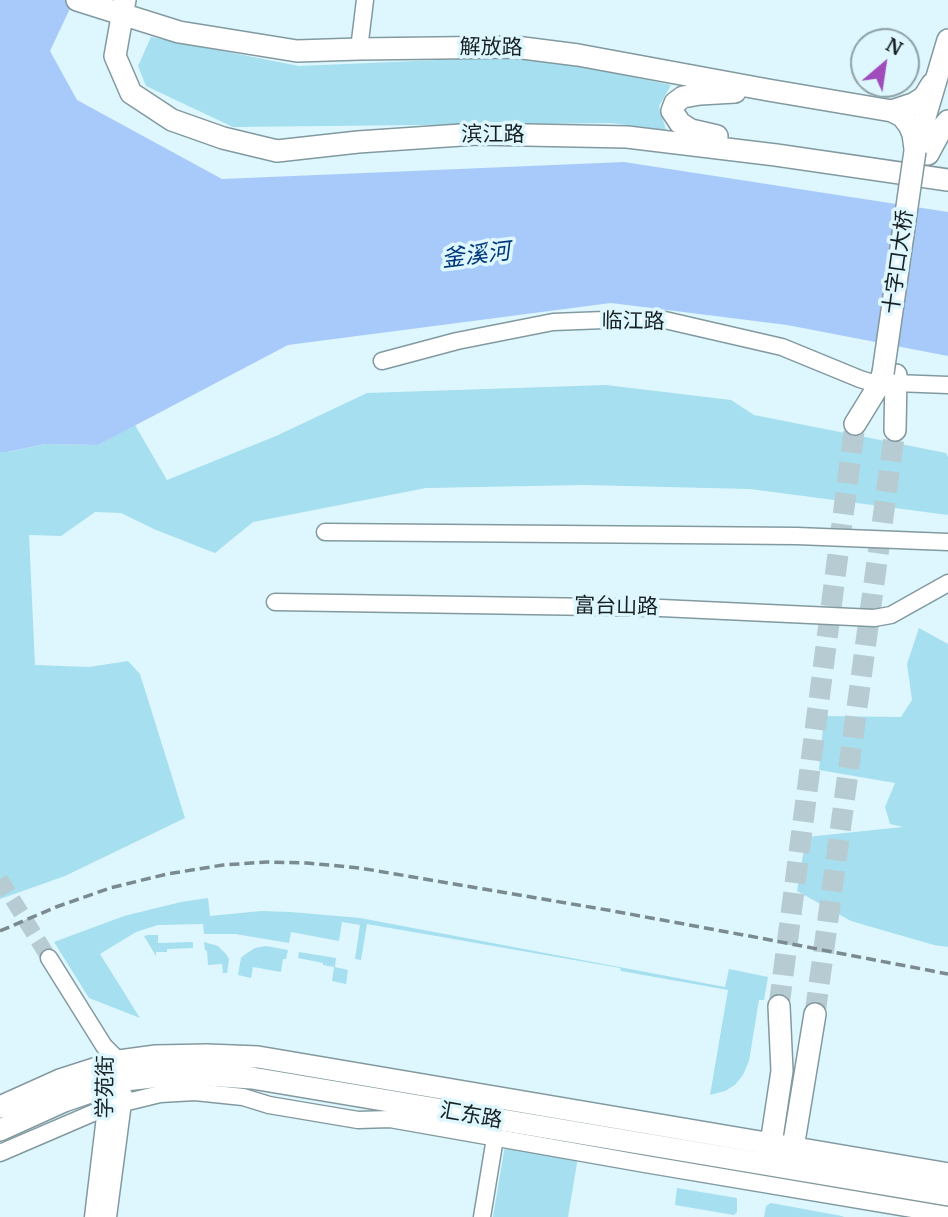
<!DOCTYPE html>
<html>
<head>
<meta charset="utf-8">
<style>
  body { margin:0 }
  #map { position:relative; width:948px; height:1217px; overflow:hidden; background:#def7fe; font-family:Merriweather,serif }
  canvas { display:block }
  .north { position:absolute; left:850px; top:28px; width:70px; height:70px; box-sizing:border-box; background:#def7fe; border:2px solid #8ea1a6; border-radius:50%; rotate:29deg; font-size:19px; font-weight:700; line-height:28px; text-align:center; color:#172022 }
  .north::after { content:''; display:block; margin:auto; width:24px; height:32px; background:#a04cbb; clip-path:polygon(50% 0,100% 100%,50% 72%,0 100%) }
</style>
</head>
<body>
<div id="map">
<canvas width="948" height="1217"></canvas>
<div class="north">N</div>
</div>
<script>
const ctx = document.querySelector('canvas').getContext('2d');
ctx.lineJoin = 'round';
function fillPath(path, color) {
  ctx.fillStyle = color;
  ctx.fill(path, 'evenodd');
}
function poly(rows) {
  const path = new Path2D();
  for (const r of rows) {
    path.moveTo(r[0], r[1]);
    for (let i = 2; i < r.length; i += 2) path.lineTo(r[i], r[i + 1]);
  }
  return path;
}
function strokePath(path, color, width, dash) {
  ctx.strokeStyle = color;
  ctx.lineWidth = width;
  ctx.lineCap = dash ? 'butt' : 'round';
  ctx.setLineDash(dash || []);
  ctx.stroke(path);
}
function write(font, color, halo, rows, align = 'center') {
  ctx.font = font + ' Merriweather,"Noto Sans SC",serif';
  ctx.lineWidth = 7;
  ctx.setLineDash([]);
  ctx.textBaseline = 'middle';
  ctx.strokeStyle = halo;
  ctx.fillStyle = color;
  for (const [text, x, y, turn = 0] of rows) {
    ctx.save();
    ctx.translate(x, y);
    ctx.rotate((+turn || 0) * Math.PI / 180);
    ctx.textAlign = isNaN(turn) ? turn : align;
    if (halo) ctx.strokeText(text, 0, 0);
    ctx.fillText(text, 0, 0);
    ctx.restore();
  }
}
fillPath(poly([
  [151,37,299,66,532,56,671,85,659,106,666,130,611,123,233,127,146,86,138,66],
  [606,385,731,400,754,415,946,453,948,457,948,515,750,489,584,485,426,488,253,522,215,553,156,530,121,513,95,512,61,536,29,535,35,665,89,667,128,661,140,674,185,818,65,876,0,899,0,452,8,452,45,444,98,445,135,425,167,480,276,436,367,393],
  [919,628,948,644,948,947,934,945,851,921,797,891,806,837,903,827,890,824,885,807,895,783,819,770,824,716,901,717,912,700,907,664],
  [208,898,210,916,261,911,291,912,360,918,725,987,729,969,768,977,764,1000,759,1000,749,1061,743,1075,735,1085,725,1091,710,1095,728,990,621,971,620,968,367,924,361,960,355,959,360,925,342,922,339,941,291,932,289,943,235,934,204,934,203,924,158,925,136,932,100,954,140,1018,89,998,54,942,124,916,181,902],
  [148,935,158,935,158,943,193,942,193,948,167,949,167,952,156,952,156,956,144,936],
  [204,942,218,946,226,954,229,959,227,973,223,973,222,964,208,965,207,951,205,950],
  [266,946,288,950,286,959,283,959,281,972,253,967,251,978,238,975,241,958,244,955,255,948],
  [299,952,336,958,335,967,348,970,346,984,332,981,334,967,323,965,323,963,298,958],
  [505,1145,578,1157,568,1217,493,1217],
  [677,1188,737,1198,737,1212,734,1215,675,1205],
  [771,1203,842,1216,844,1217,764,1217,766,1206]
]), '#a6dfef');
fillPath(poly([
  [0,0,74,0,50,51,77,100,222,179,624,162,948,212,948,356,787,325,611,303,288,345,98,445,45,444,7,452,0,452]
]), '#a8cafa');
strokePath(poly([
  [0,879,49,958]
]), '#b6ccd2', 16, [16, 8]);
strokePath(poly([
  [779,1006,855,424],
  [815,1014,895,430]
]), '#b6ccd2', 21, [21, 10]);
const minor = poly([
  [359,49,365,0],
  [382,361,457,341,553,322,656,318,782,347,860,379,879,385],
  [895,383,948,385],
  [325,532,797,536,948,542],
  [275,602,661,608,874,618,891,615,948,583],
  [49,958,104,1046,119,1061,122,1069],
  [0,1153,107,1107,160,1094,195,1092,243,1097,269,1105,358,1120,390,1119,645,1164,948,1215],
  [93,1217,107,1100],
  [108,1217,124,1095],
  [482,1217,495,1138]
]);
const major = poly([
  [77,0,179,32,297,51,359,49,515,47,578,55,768,90,892,111],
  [125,0,115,56,131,93,172,120,223,138,277,151,358,142,476,134,627,137,776,155,948,180],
  [717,136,691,130,680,123,672,111,675,103,683,97,700,94,735,92],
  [915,149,913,134,909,125,902,116,892,111,913,104,924,97,932,84],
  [915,151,948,40],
  [928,154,942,128,948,121],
  [855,424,879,385,883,373],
  [895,430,896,375],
  [0,1107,60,1080,119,1061,156,1056,207,1055,258,1057,948,1174],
  [0,1130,64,1101,125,1080,161,1076,206,1075,252,1078,948,1195],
  [769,1157,782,1071,779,1006],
  [791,1160,815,1014]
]);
strokePath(minor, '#82999f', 19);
strokePath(major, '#82999f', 24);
strokePath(minor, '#fff', 16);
strokePath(major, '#fff', 21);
strokePath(poly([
  [0,931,56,907,110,888,167,874,223,865,267,862,307,863,360,868,613,911,760,938,948,974]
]), '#7a8a8f', 3.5, [10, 5]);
const majorBridge = poly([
  [883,373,915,151]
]);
strokePath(majorBridge, '#82999f', 24, []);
strokePath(majorBridge, '#fff', 21);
write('21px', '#172022', '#def7fe', [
  ["解放路",491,48,1],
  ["滨江路",493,135],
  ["十字口大桥",899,262,-82],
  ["临江路",633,322,1],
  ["富台山路",616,607,1],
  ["学苑街",106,1087,-89],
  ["汇东路",471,1116,10]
]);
write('italic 23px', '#00387b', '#def7fe', [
  ["釜溪河",476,256,-7]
]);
</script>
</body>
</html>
